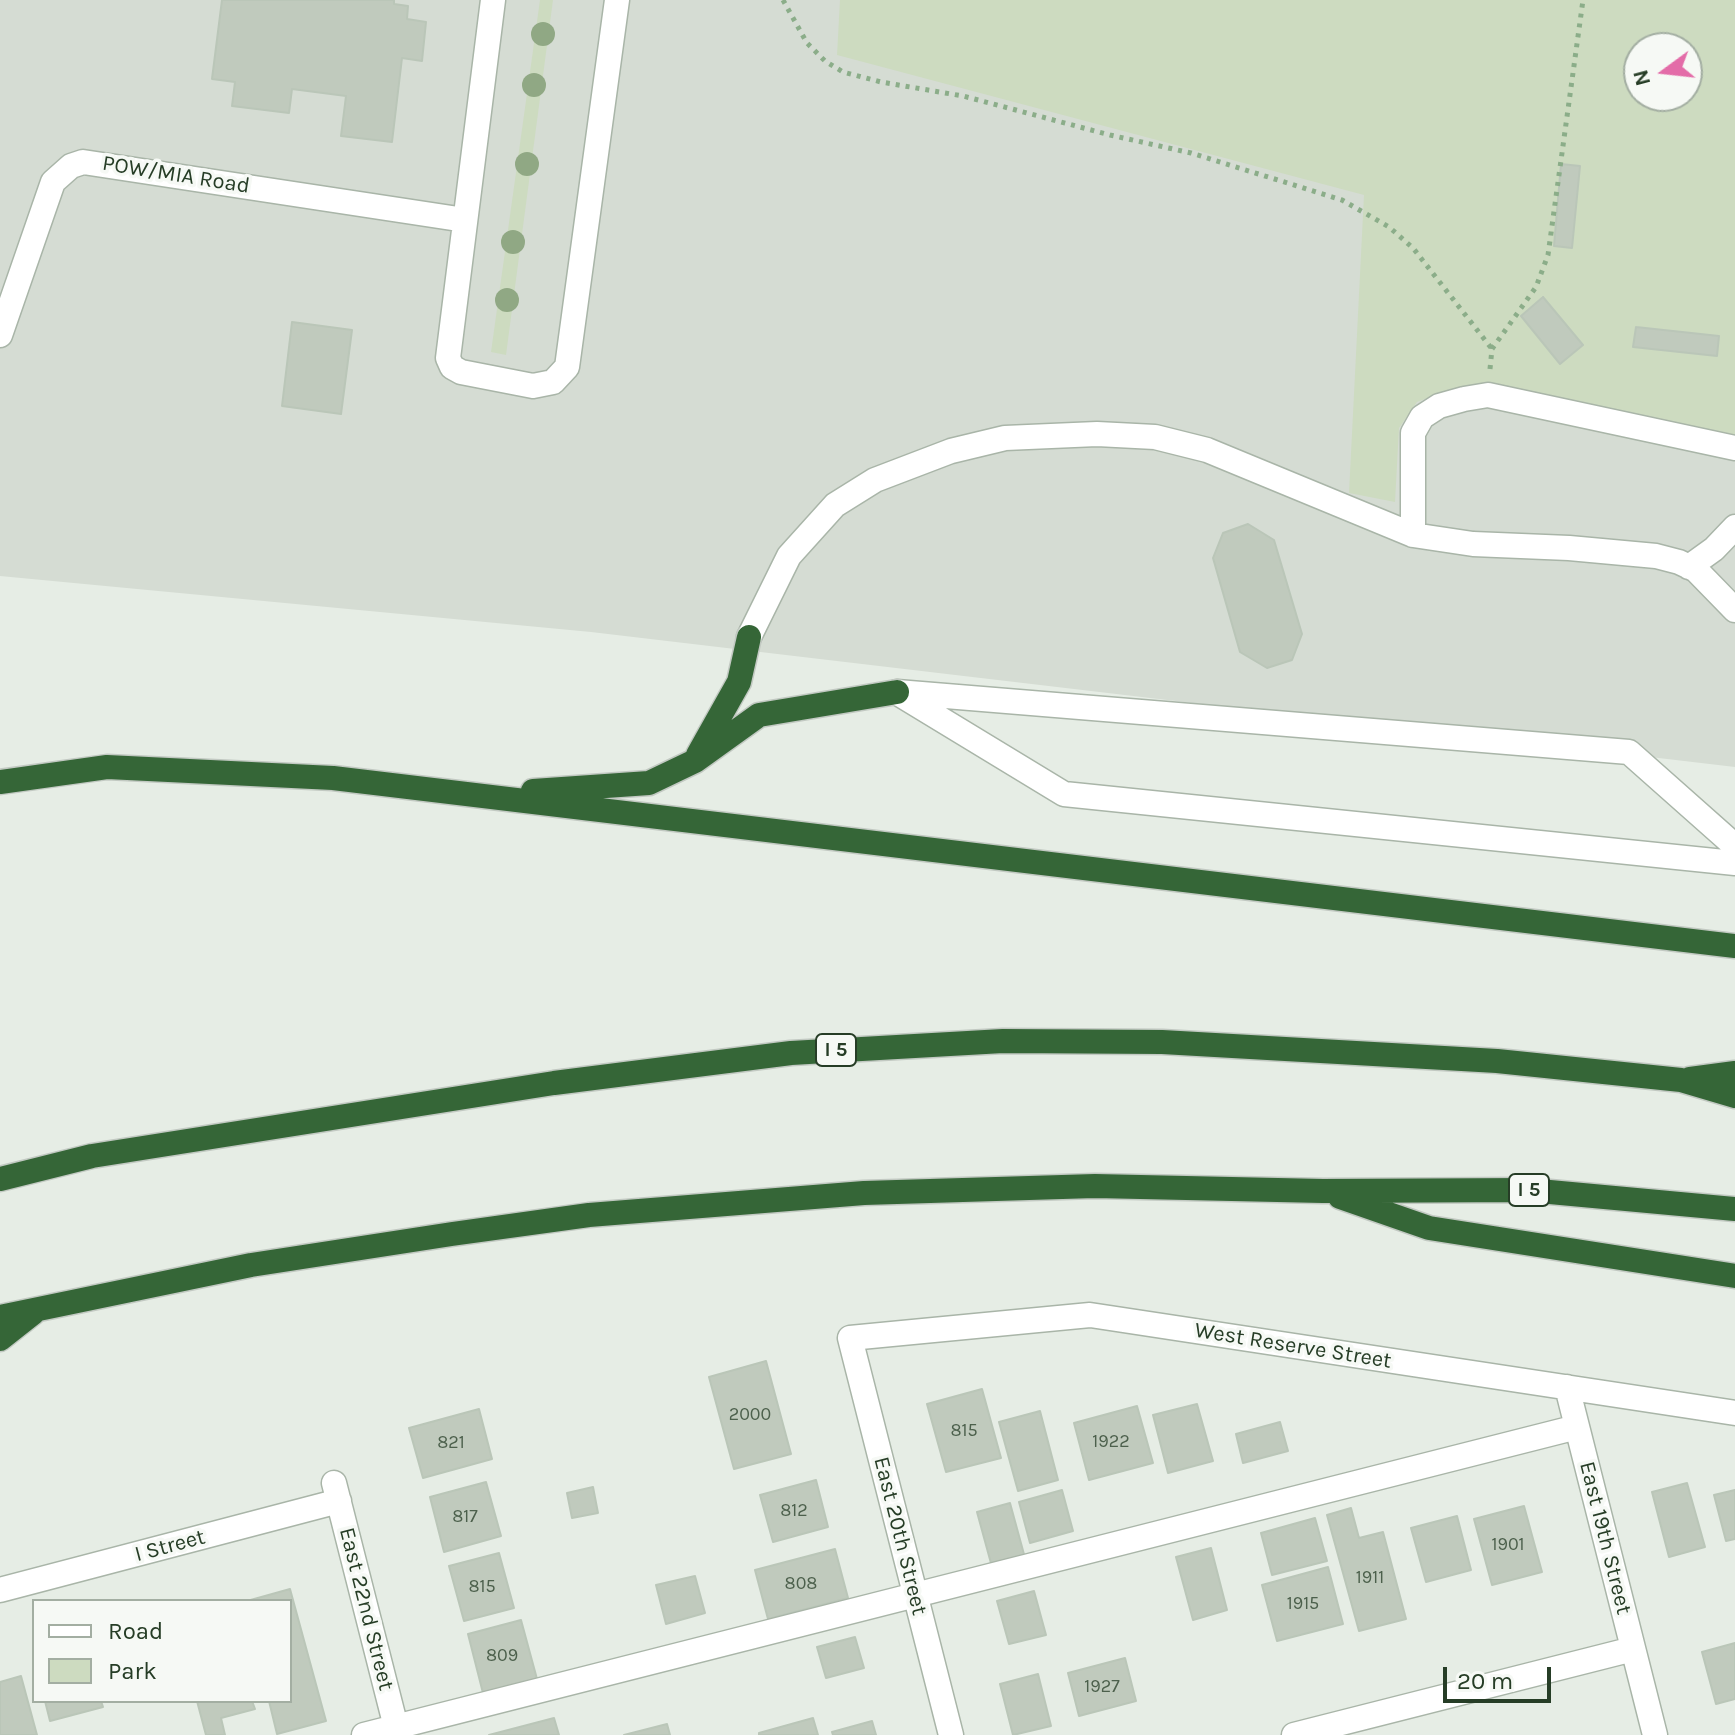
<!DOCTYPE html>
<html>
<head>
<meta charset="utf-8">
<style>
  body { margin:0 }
  #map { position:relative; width:1735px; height:1735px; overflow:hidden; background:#e6ede5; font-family:Karla,sans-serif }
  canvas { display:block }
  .legend { position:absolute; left:32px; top:1599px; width:260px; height:104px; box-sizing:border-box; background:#f6f9f5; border:2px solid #a3aea2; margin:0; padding:10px 14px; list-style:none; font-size:24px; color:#263d26 }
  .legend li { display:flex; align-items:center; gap:16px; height:40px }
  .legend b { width:40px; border:2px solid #a3aea2 }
  .north { position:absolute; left:1623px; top:32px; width:80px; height:80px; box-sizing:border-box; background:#f6f9f5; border:2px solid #a3aea2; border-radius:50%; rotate:255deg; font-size:22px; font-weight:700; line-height:32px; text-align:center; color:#263d26 }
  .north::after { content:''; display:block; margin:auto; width:28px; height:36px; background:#e36ca8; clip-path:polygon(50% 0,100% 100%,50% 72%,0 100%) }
  .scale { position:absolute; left:1443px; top:1667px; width:108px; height:36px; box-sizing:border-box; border:4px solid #263d26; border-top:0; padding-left:10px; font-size:24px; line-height:28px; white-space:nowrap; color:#263d26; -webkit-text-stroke:6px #f6f9f5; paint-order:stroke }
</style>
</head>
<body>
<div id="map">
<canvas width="1735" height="1735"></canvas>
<ul class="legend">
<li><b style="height:10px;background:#fff"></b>Road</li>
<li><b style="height:22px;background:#cddbc0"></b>Park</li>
</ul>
<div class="north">N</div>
<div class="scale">20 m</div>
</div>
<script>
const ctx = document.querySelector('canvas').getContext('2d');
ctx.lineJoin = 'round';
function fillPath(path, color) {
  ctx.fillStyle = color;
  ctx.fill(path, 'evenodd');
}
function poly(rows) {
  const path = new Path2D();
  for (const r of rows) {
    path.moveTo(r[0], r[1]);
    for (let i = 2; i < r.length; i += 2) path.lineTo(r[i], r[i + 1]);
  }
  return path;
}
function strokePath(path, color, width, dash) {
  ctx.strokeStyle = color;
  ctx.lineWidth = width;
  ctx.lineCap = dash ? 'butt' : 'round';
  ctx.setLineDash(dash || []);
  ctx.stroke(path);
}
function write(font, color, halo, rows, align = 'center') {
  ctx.font = font + ' Karla,sans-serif';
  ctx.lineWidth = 7;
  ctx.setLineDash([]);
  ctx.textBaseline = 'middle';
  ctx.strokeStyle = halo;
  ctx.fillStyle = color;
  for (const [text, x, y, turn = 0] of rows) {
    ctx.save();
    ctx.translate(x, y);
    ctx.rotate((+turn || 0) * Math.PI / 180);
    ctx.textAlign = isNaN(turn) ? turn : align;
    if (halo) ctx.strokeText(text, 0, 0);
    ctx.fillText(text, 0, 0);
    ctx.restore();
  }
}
fillPath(poly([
  [0,0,1735,0,1735,767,591,632,0,576],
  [1639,48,1687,48,1687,96,1639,96]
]), '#d5dcd3');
fillPath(poly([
  [540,0,553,0,506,355,491,352],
  [840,0,1735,0,1735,435,1471,389,1444,392,1417,402,1399,428,1395,502,1349,493,1364,195,837,55],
  [1639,48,1687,48,1687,96,1639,96]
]), '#cddbc0');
const building = poly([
  [222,0,394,0,394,4,408,6,407,19,426,22,422,61,402,58,392,142,341,136,346,96,292,89,289,113,232,106,235,82,212,79,222,0],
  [1561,164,1580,166,1572,248,1554,246,1561,164],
  [1543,297,1583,345,1560,364,1521,316,1543,297],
  [292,322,352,330,341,414,282,406,292,322],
  [1636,327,1719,336,1717,356,1633,347,1636,327],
  [1248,524,1274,540,1302,634,1292,660,1267,668,1240,652,1213,558,1223,533,1248,524],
  [766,1361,791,1454,734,1469,709,1377,766,1361],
  [982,1389,1001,1458,946,1472,927,1404,982,1389],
  [1197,1404,1213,1461,1168,1473,1153,1415,1197,1404],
  [1137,1406,1153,1463,1089,1480,1074,1423,1137,1406],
  [479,1409,492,1459,423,1478,409,1428,479,1409],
  [1040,1411,1058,1480,1018,1491,999,1422,1040,1411],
  [1280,1422,1288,1451,1243,1463,1236,1434,1280,1422],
  [816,1480,828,1527,773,1542,760,1495,816,1480],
  [486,1482,501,1536,444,1552,430,1497,486,1482],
  [1687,1483,1705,1547,1669,1557,1652,1492,1687,1483],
  [593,1487,598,1513,572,1518,567,1493,593,1487],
  [1062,1490,1073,1531,1030,1543,1019,1502,1062,1490],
  [1735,1490,1735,1539,1726,1541,1714,1495,1735,1490],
  [1010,1503,1025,1558,992,1567,977,1512,1010,1503],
  [1524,1506,1542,1572,1492,1585,1474,1519,1524,1506],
  [1351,1508,1359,1538,1383,1532,1406,1619,1359,1631,1327,1515,1351,1508],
  [1457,1516,1471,1570,1426,1582,1411,1528,1457,1516],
  [1315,1518,1327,1561,1272,1575,1261,1533,1315,1518],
  [1211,1548,1227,1610,1193,1620,1176,1557,1211,1548],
  [835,1549,848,1598,768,1619,755,1570,835,1549],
  [499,1553,514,1608,464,1621,449,1566,499,1553],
  [1328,1567,1343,1624,1277,1641,1262,1585,1328,1567],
  [695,1576,705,1613,666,1624,656,1585,695,1576],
  [290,1589,326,1721,277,1734,269,1701,290,1701,290,1601,247,1601,290,1589],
  [1034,1591,1046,1635,1009,1644,997,1601,1034,1591],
  [521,1620,537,1679,483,1693,468,1634,521,1620],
  [855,1637,864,1668,826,1678,817,1647,855,1637],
  [1735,1643,1735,1699,1716,1704,1702,1652,1735,1643],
  [1125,1658,1136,1701,1079,1716,1068,1673,1125,1658],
  [1038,1674,1051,1726,1013,1735,1000,1684,1038,1674],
  [21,1676,37,1735,0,1735,0,1682,21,1676],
  [45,1701,101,1701,103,1707,50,1721,45,1701],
  [197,1701,252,1701,255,1709,221,1718,225,1735,206,1735,197,1701],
  [554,1718,559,1735,489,1735,554,1718],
  [813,1718,818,1735,759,1735,759,1733,813,1718],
  [872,1721,876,1735,833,1735,832,1732,872,1721],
  [667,1724,670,1735,624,1735,667,1724]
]);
fillPath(building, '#c0cabd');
strokePath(building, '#bac6b8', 2);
const minor = poly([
  [493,0,448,358,452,367,461,372,533,386,553,382,567,367,617,0],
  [0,335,53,182,71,166,83,162,465,220],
  [1413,535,1413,433,1422,417,1439,406,1464,399,1488,395,1735,448],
  [1689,567,1714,549,1735,527],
  [749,637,789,556,835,505,875,480,951,451,1005,438,1097,434,1155,437,1207,450,1413,535,1473,544,1569,548,1656,556,1679,562,1696,570,1735,610],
  [897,692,1629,752,1735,846],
  [901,695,1064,794,1735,863],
  [1567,1387,1655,1735],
  [334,1483,398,1735],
  [0,1590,339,1501],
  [364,1735,1577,1427],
  [951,1735,850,1338,1090,1315,1735,1413],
  [1294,1735,1633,1649]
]);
const highway = poly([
  [698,755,739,682,749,637],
  [0,782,107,767,333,778,1735,946],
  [533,791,649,783,695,761,759,715,897,692],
  [1690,1079,1735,1073],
  [0,1179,92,1156,554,1083,791,1053,1003,1041,1162,1042,1497,1061,1681,1080,1735,1096],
  [1340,1197,1429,1228,1735,1276],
  [0,1317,251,1265,452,1234,589,1215,864,1193,1095,1186,1323,1191,1528,1190,1735,1209],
  [0,1339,33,1313]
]);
strokePath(minor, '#a9b5a8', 27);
strokePath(highway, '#c2c9c2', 27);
strokePath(poly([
  [783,0,807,43,825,61,843,72,881,82,963,96,1110,135,1191,153,1342,200,1389,227,1413,248,1492,349],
  [1490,369,1492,349,1536,287,1548,255,1583,0]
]), '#8bad89', 5, [4, 6]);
strokePath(minor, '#fff', 24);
strokePath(highway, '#356637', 24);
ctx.fillStyle = '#90a884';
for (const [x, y] of [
  [543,34],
  [534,85],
  [527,164],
  [513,242],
  [507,300]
]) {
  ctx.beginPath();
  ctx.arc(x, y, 12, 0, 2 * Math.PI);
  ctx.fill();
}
write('18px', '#4c604c', null, [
  ["2000",750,1415],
  ["815",964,1431],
  ["1922",1111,1442],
  ["821",451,1443],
  ["812",794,1511],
  ["817",465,1517],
  ["1901",1508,1545],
  ["1911",1370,1578],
  ["808",801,1584],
  ["815",482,1587],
  ["1915",1303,1604],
  ["809",502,1656],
  ["1927",1102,1687]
]);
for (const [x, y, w] of [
  [836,1050,40],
  [1529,1190,40]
]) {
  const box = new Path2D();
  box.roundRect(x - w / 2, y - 16, w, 32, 6);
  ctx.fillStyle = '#f6f9f5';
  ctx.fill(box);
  strokePath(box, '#263d26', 2);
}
write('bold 20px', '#263d26', null, [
  ["I 5",836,1050],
  ["I 5",1529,1190]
]);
write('22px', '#263d26', '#f6f9f5', [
  ["POW/MIA Road",176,175,9],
  ["West Reserve Street",1293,1346,9],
  ["East 20th Street",900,1536,76],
  ["East 19th Street",1605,1538,76],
  ["I Street",170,1546,-15],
  ["East 22nd Street",366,1609,76]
]);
</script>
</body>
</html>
